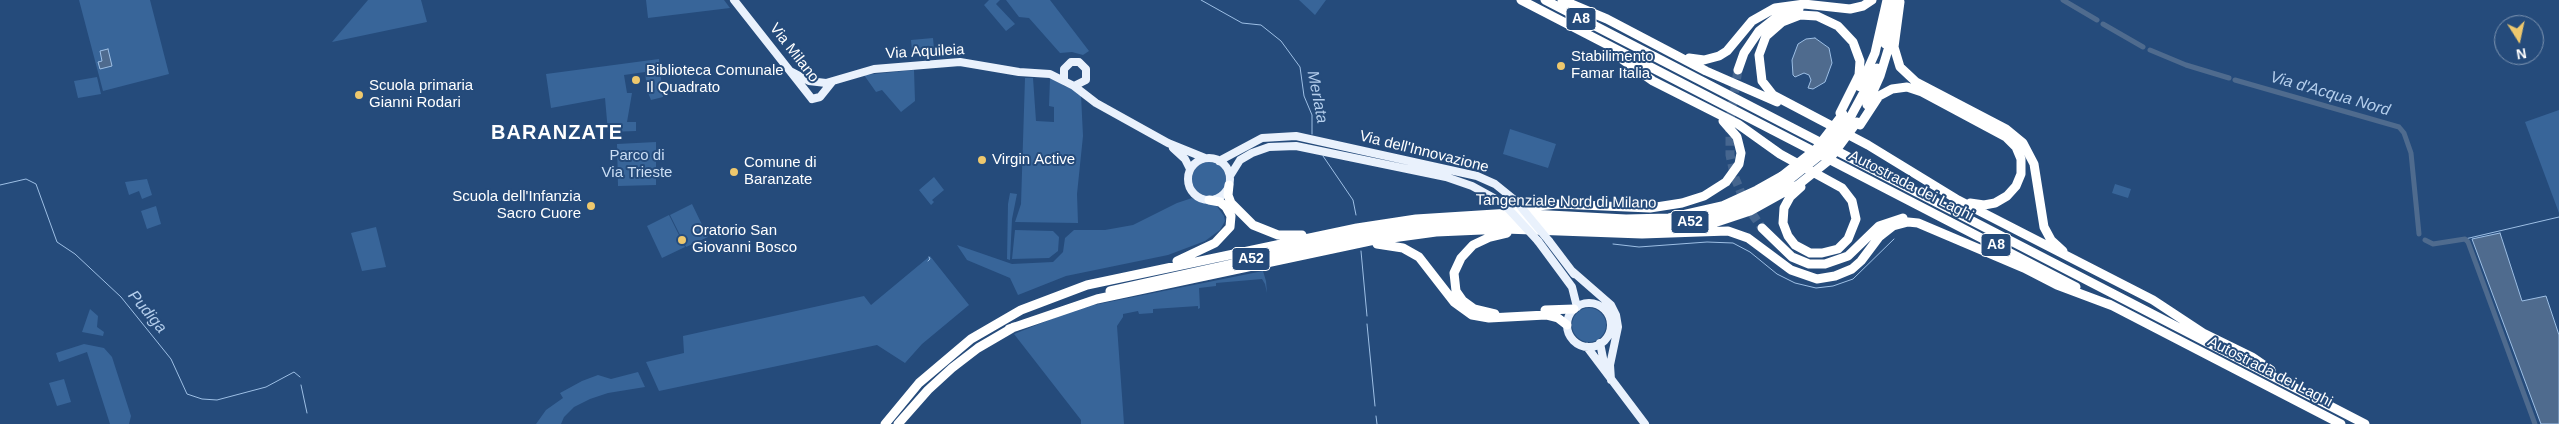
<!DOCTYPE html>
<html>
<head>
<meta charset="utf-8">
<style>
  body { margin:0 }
  #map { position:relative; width:2559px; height:424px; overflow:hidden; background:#254b7b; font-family:Arial,sans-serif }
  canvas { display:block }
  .north { position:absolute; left:2494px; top:15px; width:50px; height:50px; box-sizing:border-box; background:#254b7b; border:1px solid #7c93b0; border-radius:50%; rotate:170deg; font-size:14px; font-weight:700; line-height:20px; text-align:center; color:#fff }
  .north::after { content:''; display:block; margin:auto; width:18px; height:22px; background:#eec86d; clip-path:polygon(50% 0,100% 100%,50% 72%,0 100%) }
</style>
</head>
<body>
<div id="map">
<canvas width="2559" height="424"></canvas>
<div class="north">N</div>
</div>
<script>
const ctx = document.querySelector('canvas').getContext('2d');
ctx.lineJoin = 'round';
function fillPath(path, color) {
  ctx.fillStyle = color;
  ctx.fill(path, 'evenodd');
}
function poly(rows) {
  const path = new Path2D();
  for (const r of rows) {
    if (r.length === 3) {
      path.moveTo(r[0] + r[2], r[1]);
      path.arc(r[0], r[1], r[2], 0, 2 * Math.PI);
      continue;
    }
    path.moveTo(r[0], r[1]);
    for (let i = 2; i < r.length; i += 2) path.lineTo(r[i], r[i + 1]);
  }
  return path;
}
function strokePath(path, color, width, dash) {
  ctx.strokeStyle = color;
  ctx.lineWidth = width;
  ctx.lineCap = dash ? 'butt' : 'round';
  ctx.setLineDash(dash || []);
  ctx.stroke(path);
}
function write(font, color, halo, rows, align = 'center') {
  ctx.font = font + ' Arial,sans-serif';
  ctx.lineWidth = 4;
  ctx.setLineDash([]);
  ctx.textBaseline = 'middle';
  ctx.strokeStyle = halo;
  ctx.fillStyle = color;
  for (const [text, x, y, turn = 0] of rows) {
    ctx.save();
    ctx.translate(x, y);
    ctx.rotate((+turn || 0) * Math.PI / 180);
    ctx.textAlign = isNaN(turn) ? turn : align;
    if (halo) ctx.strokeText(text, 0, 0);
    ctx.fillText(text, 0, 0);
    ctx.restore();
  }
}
fillPath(poly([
  [79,0,150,0,169,74,103,91],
  [368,0,421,0,427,22,332,42],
  [646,0,724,0,730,8,648,18],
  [989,0,1000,0,996,4,1015,24,1006,31,984,5],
  [1006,0,1050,0,1089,51,1083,55,1072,52,1060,53,1029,18,1019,17],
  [1299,0,1326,0,1315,15],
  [933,38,934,49,912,51,911,40],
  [659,59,663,97,651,100,647,90,645,72,624,75,627,93,632,93,627,122,636,122,636,131,608,132,605,98,551,108,546,74],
  [914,70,915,101,901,112,882,90,876,92,864,75],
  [97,77,101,94,78,98,74,81],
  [1025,78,1033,78,1036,121,1054,122,1054,107,1049,106,1050,79,1058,78,1064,86,1075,89,1081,95,1083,136,1077,194,1078,223,1015,222,1021,204],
  [2559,110,2559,213,2525,122],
  [1510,129,1556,144,1548,168,1503,154],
  [656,142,656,185,618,186,617,144],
  [1209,179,17],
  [934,177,944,190,932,200,934,202,931,205,919,190],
  [147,179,152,195,142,199,139,191,129,195,125,182],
  [2115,184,2131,189,2128,198,2112,193],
  [1010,193,1017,194,1012,219,1010,260,1007,259,1008,204],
  [1192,198,1216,205,1224,216,1225,221,1220,230,1205,241,1168,255,1066,276,1018,295,1010,278,967,260,957,245,1012,264,1053,262,1063,252,1065,238,1074,230,1105,230,1133,225,1177,203],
  [692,204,708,237,686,247,670,215],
  [156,206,161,224,147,229,141,211],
  [669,215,685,247,662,258,647,226],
  [376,227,386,267,362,271,351,233],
  [1015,230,1053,231,1059,237,1058,251,1049,258,1012,259],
  [930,256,969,305,922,344,905,363,877,345,659,391,646,362,684,353,683,336,864,296,871,305],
  [1263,271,1266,281,1267,293,1265,284,1262,279,1216,283,1216,286,1199,288,1200,308,1198,309,1198,306,1153,309,1153,313,1139,314,1138,311,1123,314,1123,317,1117,326,1124,424,1081,424,1081,420,1014,334,1079,308],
  [1589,325,17],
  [90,309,98,316,97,327,104,332,103,336,82,332],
  [84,344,104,348,112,357,131,416,129,424,110,424,87,352,59,362,56,353],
  [638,372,645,387,608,393,590,399,574,407,564,417,561,424,536,424,546,410,563,398,560,393,582,381,598,375,611,379],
  [64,379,71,402,57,406,49,383]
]), '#386599');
const water = poly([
  [1815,38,1829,48,1832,63,1825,82,1813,89,1808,88,1811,80,1809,75,1804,73,1795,77,1793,75,1792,60,1798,44,1806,39,1815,38],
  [108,49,112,66,100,69,98,62,102,61,100,51,108,49],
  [2500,233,2522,301,2546,296,2559,335,2559,424,2541,424,2472,239,2500,233]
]);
fillPath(water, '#4f6b8e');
strokePath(water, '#9dbfe5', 1);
strokePath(poly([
  [1201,0,1242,23,1261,25,1281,41,1300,67,1304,96,1312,115,1312,134],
  [1323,156,1353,200,1356,215],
  [0,185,26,179,36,184,57,242,75,254,121,297,171,359,187,394,202,399,217,400,266,387,294,372,300,377],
  [2465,239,2559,217],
  [1613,244,1639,247,1707,242,1733,243,1750,252,1777,274,1795,283,1816,288,1833,286,1853,279,1894,239],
  [1361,251,1367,316],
  [928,261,930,259,929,257],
  [1367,324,1375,406],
  [301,385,307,413],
  [1376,416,1377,424]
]), '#9dbfe5', 1);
strokePath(poly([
  [2063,0,2097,20],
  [2103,24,2143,47],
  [2150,50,2186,65,2229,78],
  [2235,80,2399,127,2404,133,2411,153,2419,234],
  [2425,240,2433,244,2465,239,2468,242,2535,424]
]), '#4f6b8e', 5);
strokePath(poly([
  [1738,70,1730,119,1730,155,1735,178,1746,205,1762,228]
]), '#46668f', 9, [9, 4.5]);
strokePath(poly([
  [734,0,812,99],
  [792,72,809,81,826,83,874,69,960,62,1019,72,1050,74,1074,86,1086,80,1086,69,1079,62,1071,62,1064,69,1064,79],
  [1074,86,1096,103,1168,143,1205,158],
  [812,99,820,97,832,82],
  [1173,148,1185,159,1190,169],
  [1209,179,21],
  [1219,161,1262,138,1296,136,1477,176,1495,184,1516,201],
  [1230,176,1240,160,1252,153,1269,147,1296,146,1446,177,1472,186,1503,203],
  [1538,241,1572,287,1577,307],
  [1549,241,1574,274],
  [1572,271,1611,305,1616,315,1618,327,1610,365,1611,380],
  [1589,325,22],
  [1600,343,1605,368],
  [1587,347,1645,424]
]), '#e9f1fc', 8);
strokePath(poly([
  [1521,0,2076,287],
  [1545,0,2365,424],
  [1562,0,1607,19,1706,71,1777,102],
  [1900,2,1894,47,1900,67,1916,82,2006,129,2023,143,2034,164,2044,227,2051,240,2063,251],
  [1885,44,1895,3],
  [1609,50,1653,81,1738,124,1780,154,1842,188,1852,201,1856,219,1848,239,1838,249,1822,253,1810,253,1795,245,1788,236,1783,223,1784,208,1790,197,1801,187],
  [1689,58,1704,60,1719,56,1727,51,1752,21,1775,8,1804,4,1850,9,1863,6,1872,0],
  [1738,70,1744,53,1759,31,1778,16,1799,9],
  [1860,87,1875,53,1887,0],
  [1867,105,1880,76,1891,40],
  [1840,113,1859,75,1860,61,1853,42,1838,26,1817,16,1800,15,1782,22,1766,36,1759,55,1762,81,1773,95,1868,145,1958,200,2153,300,2203,333,2252,357,2271,370],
  [1851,116,1877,68],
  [1860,125,1879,96,1892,89,1907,87,1922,92,2006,137,2016,147,2021,159,2021,174,2016,186,2007,196,1995,203,1984,205,1970,203],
  [1229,185,1228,195,1231,203,1253,225,1278,235,1302,235],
  [1517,208,1558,204,1650,208,1682,203,1704,196,1726,182,1739,164,1741,153,1737,137,1723,121],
  [1705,226,1750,211,1795,186],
  [1762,228,1792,257,1809,264,1825,264,1848,256,1879,226,1903,218],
  [1377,244,1403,248,1419,257,1454,302,1472,315,1489,318,1546,315,1558,318,1567,325],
  [1177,261,1215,243,1230,227,1231,216,1226,207,1220,202,1209,200],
  [1110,291,1368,234,1432,225,1511,221,1645,227,1691,222,1739,207,1789,180],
  [2109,304,2341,424],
  [1545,310,1574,309],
  [1495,314,1474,309,1463,301,1456,291,1454,273,1461,258,1473,245,1490,237,1507,233],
  [1009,329,1097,299,1370,241,1436,232,1505,229,1642,234,1728,231,1748,238,1791,270,1817,279,1835,276,1852,269,1861,261,1879,237,1893,226,1908,222,1918,223,2024,268,2057,285,2113,306],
  [885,424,919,383,971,339,1021,310,1087,285,1357,228,1416,219,1511,213,1626,219,1669,218,1722,206,1757,190,1782,176],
  [898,424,928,390,952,368,978,348,1014,327]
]), '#fff', 9);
strokePath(poly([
  [1516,201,1549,241],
  [1503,203,1538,241]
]), '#e9f1fc', 8);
strokePath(poly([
  [1782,176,1816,149,1843,114],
  [1789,180,1824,152,1851,116],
  [1798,185,1828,161,1857,122]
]), '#fff', 9);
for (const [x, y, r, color] of [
  [1561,66,5,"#eec86d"],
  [636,80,5,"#eec86d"],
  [359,95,5,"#eec86d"],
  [982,160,5,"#eec86d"],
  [734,172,5,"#eec86d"],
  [591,206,5,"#eec86d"],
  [682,240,5,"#eec86d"]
]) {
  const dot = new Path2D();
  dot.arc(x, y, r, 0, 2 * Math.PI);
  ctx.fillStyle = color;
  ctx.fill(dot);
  strokePath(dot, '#254b7b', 2);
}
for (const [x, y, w] of [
  [1581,19,30],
  [1690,222,38],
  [1996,245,30],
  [1251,259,38]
]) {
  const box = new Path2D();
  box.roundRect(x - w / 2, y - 11.5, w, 23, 4);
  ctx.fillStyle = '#254b7b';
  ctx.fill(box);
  strokePath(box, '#fff', 1);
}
write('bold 14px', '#fff', null, [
  ["A8",1581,19],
  ["A52",1690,222],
  ["A8",1996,245],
  ["A52",1251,259]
]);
write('15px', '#fff', '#254b7b', [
  ["Via Aquileia",925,52,-3],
  ["Via Milano",794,53,52],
  ["Via dell'Innovazione",1424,152,14],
  ["Autostrada dei Laghi",1911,186,27],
  ["Tangenziale Nord di Milano",1566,202,1],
  ["Autostrada dei Laghi",2270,372,27]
]);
write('15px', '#fff', '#254b7b', [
  ["Stabilimento",1571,57],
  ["Famar Italia",1571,74],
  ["Biblioteca Comunale",646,71],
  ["Il Quadrato",646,88],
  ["Scuola primaria",369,86],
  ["Gianni Rodari",369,103],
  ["Virgin Active",992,160],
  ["Comune di",744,163],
  ["Baranzate",744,180],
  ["Scuola dell'Infanzia",581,197,"right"],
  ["Sacro Cuore",581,214,"right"],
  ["Oratorio San",692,231],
  ["Giovanni Bosco",692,248]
], 'left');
write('15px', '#cbdef4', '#254b7b', [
  ["Parco di",637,156],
  ["Via Trieste",637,173]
]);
write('italic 16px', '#b4ceec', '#254b7b', [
  ["Via d'Acqua Nord",2330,94,16],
  ["Merlata",1317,97,79],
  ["Pudiga",147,312,50]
]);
ctx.letterSpacing = '1px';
write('bold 20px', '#fff', '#254b7b', [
  ["BARANZATE",557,133]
]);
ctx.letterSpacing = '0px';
</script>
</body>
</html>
